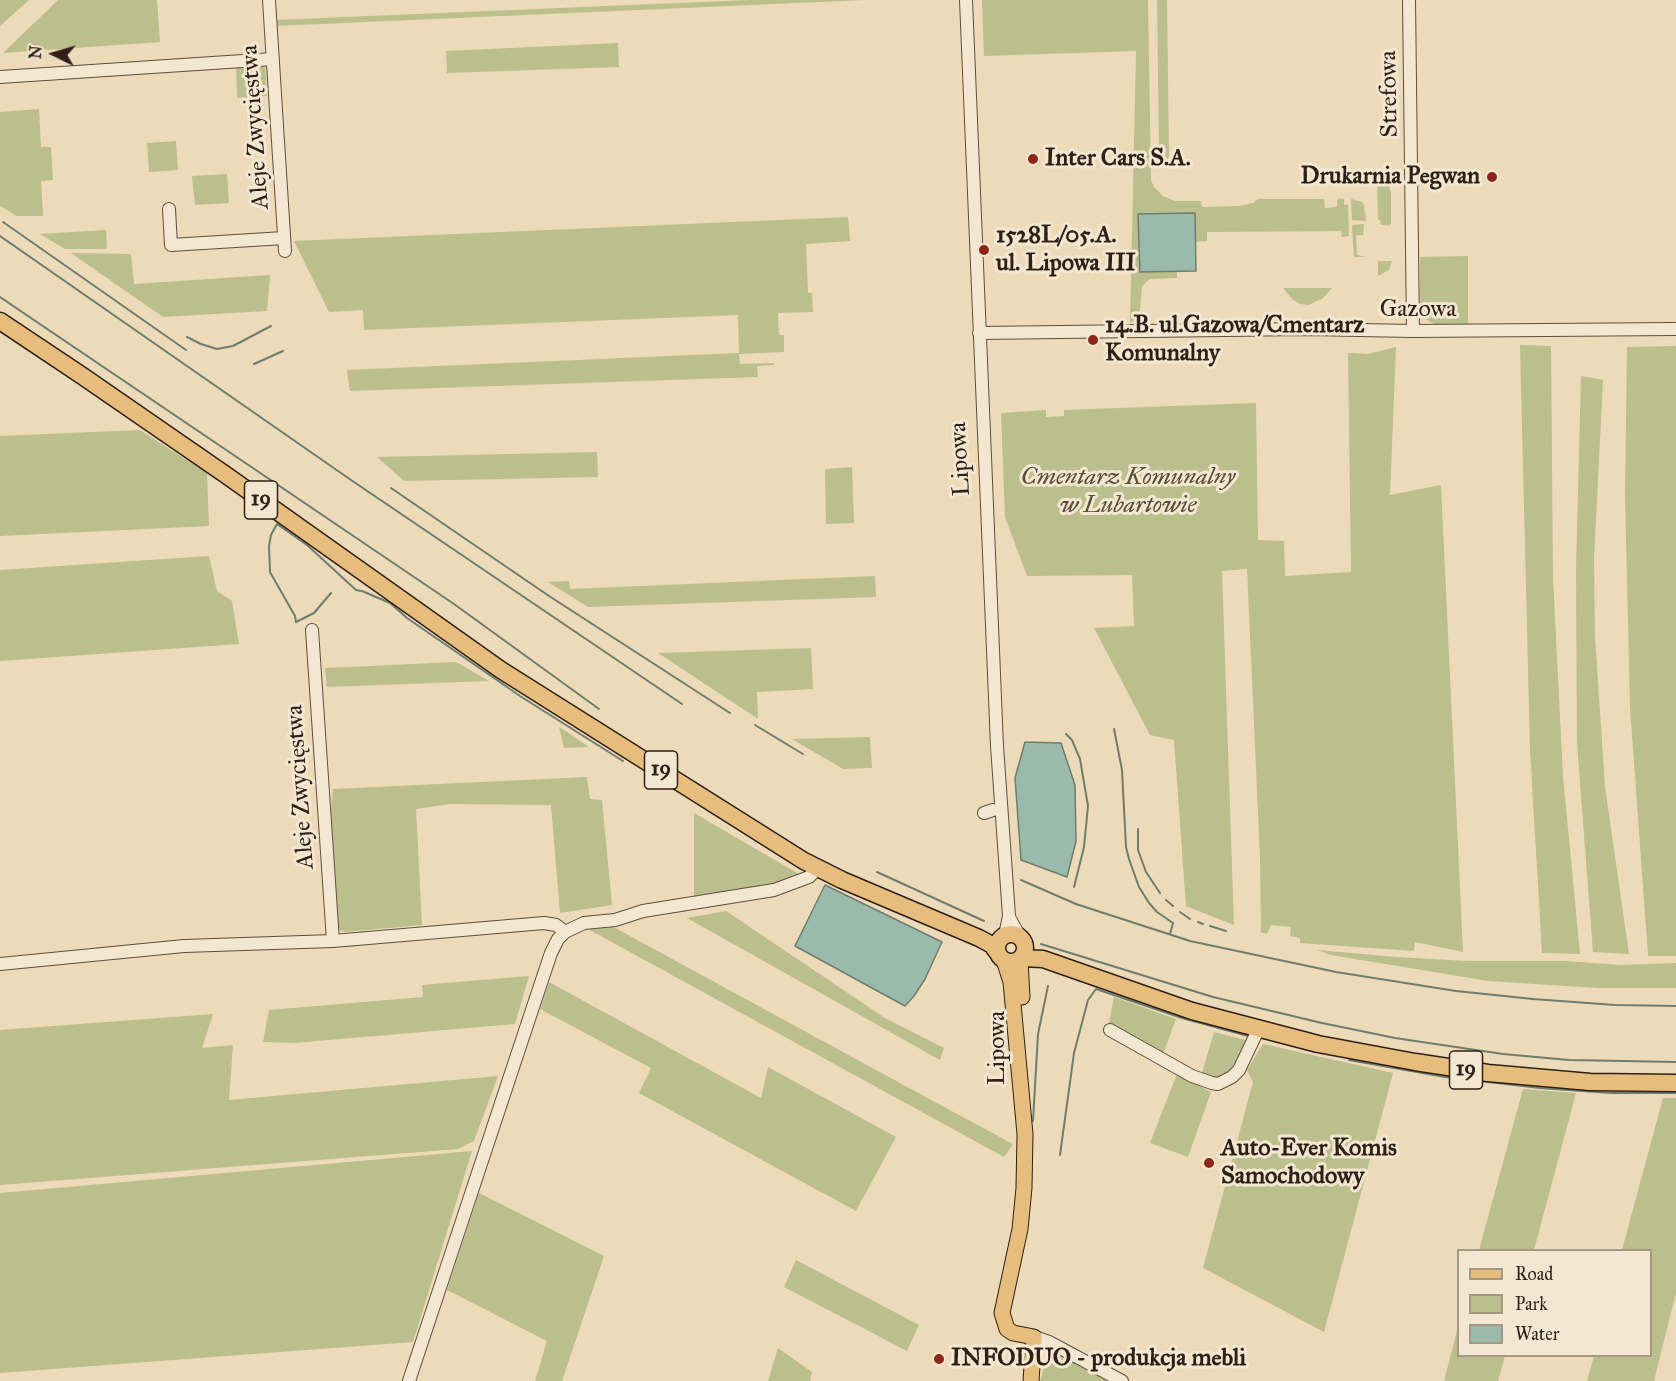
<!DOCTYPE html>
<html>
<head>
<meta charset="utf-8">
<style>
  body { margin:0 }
  #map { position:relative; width:1676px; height:1381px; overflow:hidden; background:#eddab9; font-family:"IM FELL Great Primer",serif }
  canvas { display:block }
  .legend { position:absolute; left:1457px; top:1249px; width:195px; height:108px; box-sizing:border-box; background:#f3e7d2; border:2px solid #a59786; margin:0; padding:8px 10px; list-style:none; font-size:18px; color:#2f1f14 }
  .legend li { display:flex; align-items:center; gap:12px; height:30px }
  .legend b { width:30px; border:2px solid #a59786 }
  .north { position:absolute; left:24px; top:24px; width:60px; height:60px; -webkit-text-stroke:4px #f3e7d2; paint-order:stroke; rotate:275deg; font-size:16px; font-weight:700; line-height:24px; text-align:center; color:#2f1f14 }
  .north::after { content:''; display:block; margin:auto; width:21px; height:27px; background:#2f1f14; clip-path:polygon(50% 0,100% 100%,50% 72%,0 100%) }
</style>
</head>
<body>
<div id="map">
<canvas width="1676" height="1381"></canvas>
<ul class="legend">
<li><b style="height:8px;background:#e6bd7c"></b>Road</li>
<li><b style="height:16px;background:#bbbe8d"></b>Park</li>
<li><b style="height:16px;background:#9abbab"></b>Water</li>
</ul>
<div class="north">N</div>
</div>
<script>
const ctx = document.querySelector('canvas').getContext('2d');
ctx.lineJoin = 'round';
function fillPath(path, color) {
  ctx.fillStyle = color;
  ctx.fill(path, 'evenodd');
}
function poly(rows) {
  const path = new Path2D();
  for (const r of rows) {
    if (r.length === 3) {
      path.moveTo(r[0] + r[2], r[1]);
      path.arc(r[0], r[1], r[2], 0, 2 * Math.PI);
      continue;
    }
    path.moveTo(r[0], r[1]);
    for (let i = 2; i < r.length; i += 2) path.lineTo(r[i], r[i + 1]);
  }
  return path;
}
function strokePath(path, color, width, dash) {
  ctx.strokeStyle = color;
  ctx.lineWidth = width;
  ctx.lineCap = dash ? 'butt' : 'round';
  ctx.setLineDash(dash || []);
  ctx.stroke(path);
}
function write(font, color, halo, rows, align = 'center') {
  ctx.font = font + ' "IM FELL Great Primer",serif';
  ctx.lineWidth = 6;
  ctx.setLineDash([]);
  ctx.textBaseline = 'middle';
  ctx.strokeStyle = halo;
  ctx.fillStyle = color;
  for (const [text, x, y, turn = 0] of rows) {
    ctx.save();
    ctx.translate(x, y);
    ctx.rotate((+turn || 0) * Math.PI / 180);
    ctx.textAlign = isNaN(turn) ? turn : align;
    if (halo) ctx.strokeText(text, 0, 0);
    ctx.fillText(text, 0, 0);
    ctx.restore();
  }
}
fillPath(poly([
  [0,0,29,0,0,26],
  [58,0,157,0,160,42,3,53],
  [750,0,865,0,275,26,274,20],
  [982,0,1148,0,1151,180,1154,187,1163,196,1175,201,1201,201,1202,207,1240,206,1253,203,1258,199,1324,199,1325,208,1337,207,1337,199,1344,199,1344,205,1348,205,1349,236,1342,237,1341,231,1207,232,1207,241,1195,242,1194,213,1140,272,1177,271,1177,278,1150,279,1146,282,1142,287,1140,310,1134,321,1130,323,1136,51,984,56],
  [1157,0,1167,0,1169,156,1168,159,1165,159,1159,151],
  [618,43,619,67,447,73,446,51],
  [265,63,267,96,237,98,236,65],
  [39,109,41,147,51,147,53,180,41,181,43,216,17,216,0,206,0,112],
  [176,141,178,170,149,172,147,143],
  [227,174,229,203,195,205,192,176],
  [1380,177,1387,182,1391,192,1391,225,1381,225,1380,220,1378,220,1377,180],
  [1351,199,1362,202,1364,205,1366,221,1352,220],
  [848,217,850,241,806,244,808,293,812,293,813,312,778,313,779,335,784,335,784,352,739,354,740,364,774,363,774,365,757,366,758,377,350,391,347,370,739,353,738,315,364,330,363,310,329,312,294,241],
  [1364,224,1363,235,1356,235,1357,255,1366,257,1354,257,1352,227,1353,225],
  [106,230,107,249,65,249,40,234],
  [71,253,131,254,134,284,270,275,267,311,163,317],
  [1468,256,1468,324,1434,324,1420,316,1420,257],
  [1378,261,1392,261,1389,270,1378,276],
  [1283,288,1332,288,1323,298,1309,305,1300,304,1293,300],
  [1520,345,1551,346,1553,578,1563,776,1580,954,1542,953,1530,750],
  [1676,346,1676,956,1648,956,1630,707,1625,496,1627,347],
  [1396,347,1390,495,1441,485,1463,952,1415,942,1414,951,1300,943,1300,938,1290,936,1291,927,1271,925,1267,934,1261,932,1260,857,1247,569,1222,571,1234,925,1186,906,1174,740,1150,735,1094,628,1134,626,1132,575,1027,576,1005,517,1001,413,1046,410,1046,417,1064,416,1064,410,1256,403,1258,540,1284,541,1285,576,1351,572,1348,353,1368,354],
  [1581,376,1603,380,1594,559,1595,636,1605,787,1629,954,1593,952,1577,744,1576,569],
  [140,430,207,473,209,526,0,536,0,436],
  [597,452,598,477,404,481,377,457],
  [852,467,854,523,826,524,825,469],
  [209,556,217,591,232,601,239,644,0,661,0,570],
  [875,576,876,597,588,607,548,582,569,581,570,589],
  [811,648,813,689,757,692,758,719,658,653],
  [456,662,489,681,327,687,325,668],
  [559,727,564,730,589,747,564,748],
  [870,737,872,768,843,769,792,739],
  [587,777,590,799,602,800,612,905,560,913,551,805,450,804,416,809,422,925,345,932,337,929,331,811,333,789],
  [694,813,799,874,781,882,749,890,694,896],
  [726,911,885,1018,944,1048,940,1060,687,918],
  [608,924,933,1101,1013,1144,1004,1157,588,929],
  [1317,950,1397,957,1467,961,1566,961,1620,965,1676,963,1676,988,1598,988,1488,981,1331,955],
  [529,976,515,1024,294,1043,263,1042,269,1010,423,997,422,985],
  [549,982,761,1098,768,1067,896,1137,856,1211,639,1093,651,1068,540,1009],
  [1114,997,1176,1019,1163,1054,1109,1023],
  [213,1014,202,1048,233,1045,229,1100,498,1076,474,1141,458,1149,0,1185,0,1030],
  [1214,1032,1249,1041,1237,1064,1229,1072,1218,1078,1209,1078,1201,1076],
  [1263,1044,1393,1073,1324,1332,1203,1268,1253,1082,1247,1070],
  [1177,1074,1211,1092,1188,1157,1150,1143],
  [1523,1089,1576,1093,1534,1250,1479,1250],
  [1663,1098,1676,1098,1676,1293,1654,1381,1587,1381,1594,1356,1650,1356,1650,1250,1622,1250],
  [472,1151,413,1342,0,1373,0,1193],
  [479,1193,604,1256,562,1381,535,1381,547,1341,447,1290],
  [796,1260,919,1325,907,1351,784,1287],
  [1458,1327,1458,1356,1505,1356,1498,1381,1444,1381],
  [778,1348,812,1372,810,1381,768,1381],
  [1050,1348,1111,1381,1040,1381]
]), '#bbbe8d');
const water = poly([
  [1195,213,1196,271,1140,272,1138,214,1195,213],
  [1025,742,1061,743,1075,785,1076,841,1067,877,1021,860,1015,778,1025,742],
  [825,885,942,942,925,979,914,996,905,1006,795,946,825,885]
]);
fillPath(water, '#9abbab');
strokePath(water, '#6f7d6f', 1.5);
strokePath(poly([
  [3,222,186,350],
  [0,236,351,480,682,704],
  [0,297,454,604,599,709],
  [187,337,201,344,217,349,233,346,271,326],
  [254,364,283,351],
  [391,488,549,596,730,713],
  [331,593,314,613,296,622,295,616,270,572,269,546,271,535,277,524,307,545,356,590,362,591,390,603,407,618,520,696,623,761],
  [755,725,803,754],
  [1114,729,1122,770,1126,847,1129,859,1139,887,1149,903,1157,912,1173,923,1170,934],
  [1066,734,1072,740,1080,759,1088,806,1084,847,1074,887],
  [1138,829,1138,850,1146,872,1160,893],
  [877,872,984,921],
  [1021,880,1076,904,1190,941,1336,972,1456,991,1533,999,1615,1005,1676,1006],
  [1166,900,1173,906],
  [1180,912,1190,919],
  [1198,922,1203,924],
  [1210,926,1226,931],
  [1041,944,1213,997,1322,1023,1395,1038,1503,1054,1569,1060,1676,1062],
  [1349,1060,1445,1077,1540,1088,1611,1093,1676,1093],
  [1033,1121,1038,1034,1048,986],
  [1060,1155,1074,1053,1088,1000,1096,989,1182,1018,1248,1036]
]), '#6f7d6f', 2);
const minor = poly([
  [269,0,285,251],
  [966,0,997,746,1009,916,1005,935],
  [1409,0,1413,331],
  [0,77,273,59],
  [169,209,171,245,284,238],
  [979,333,1307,329,1413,331,1676,329],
  [312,630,333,941],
  [984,813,993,810],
  [1009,917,1020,937],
  [0,964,184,946,333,941,544,923,556,925,565,932],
  [1110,1030,1192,1076,1212,1083,1218,1084,1232,1077,1239,1070,1258,1030],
  [1034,1337,1049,1342,1122,1381],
  [409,1381,525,1031,551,953,558,939,565,932,584,923,615,920,643,911,774,890,809,877,819,867]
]);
const major = poly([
  [1004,960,1011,982,1025,1134,1024,1188,1020,1229,1002,1313,1007,1329,1013,1333,1034,1337,1031,1381],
  [1020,960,1022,997]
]);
const highway = poly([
  [0,321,81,375,226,475,501,670,804,861,842,880,979,938,992,945,997,952],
  [1011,948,14],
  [1021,958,1043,959,1192,1011,1318,1044,1415,1062,1488,1073,1590,1082,1676,1083]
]);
strokePath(minor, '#5e4e3d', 14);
strokePath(major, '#2f1f14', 17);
strokePath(highway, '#2f1f14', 19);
strokePath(minor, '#f3e7d2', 12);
strokePath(major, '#e6bd7c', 15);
strokePath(highway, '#e6bd7c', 16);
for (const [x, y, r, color] of [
  [1033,159,6,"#8f2418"],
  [1492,177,6,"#8f2418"],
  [984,250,6,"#8f2418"],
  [1093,340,6,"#8f2418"],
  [1209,1163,6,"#8f2418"],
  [939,1359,6,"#8f2418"]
]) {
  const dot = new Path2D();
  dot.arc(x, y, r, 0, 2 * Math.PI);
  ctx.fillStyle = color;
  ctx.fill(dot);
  strokePath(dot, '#f3e7d2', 2);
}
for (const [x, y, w] of [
  [261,500,33],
  [661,770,33],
  [1466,1070,33]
]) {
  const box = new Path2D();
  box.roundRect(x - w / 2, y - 19, w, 38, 4.5);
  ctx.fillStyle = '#f3e7d2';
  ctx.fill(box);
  strokePath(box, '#2f1f14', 1.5);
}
write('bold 22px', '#2f1f14', null, [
  ["19",261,500],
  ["19",661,770],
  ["19",1466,1070]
]);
write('24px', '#2f1f14', '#f3e7d2', [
  ["Strefowa",1390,94,-91],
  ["Aleje Zwycięstwa",256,127,-94],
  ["Gazowa",1418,310],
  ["Lipowa",961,459,-93],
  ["Aleje Zwycięstwa",301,787,-94],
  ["Lipowa",998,1048,-90]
]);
write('bold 24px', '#2f1f14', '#f3e7d2', [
  ["Inter Cars S.A.",1045,159],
  ["Drukarnia Pegwan",1480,177,"right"],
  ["1528L/05.A.",996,236],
  ["ul. Lipowa III",996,264],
  ["14.B. ul.Gazowa/Cmentarz",1105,326],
  ["Komunalny",1105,354],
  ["Auto-Ever Komis",1221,1149],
  ["Samochodowy",1221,1177],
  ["INFODUO - produkcja mebli",951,1359]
], 'left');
write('italic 24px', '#594f38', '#f3e7d2', [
  ["Cmentarz Komunalny",1128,478],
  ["w Lubartowie",1128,506]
]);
</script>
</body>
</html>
